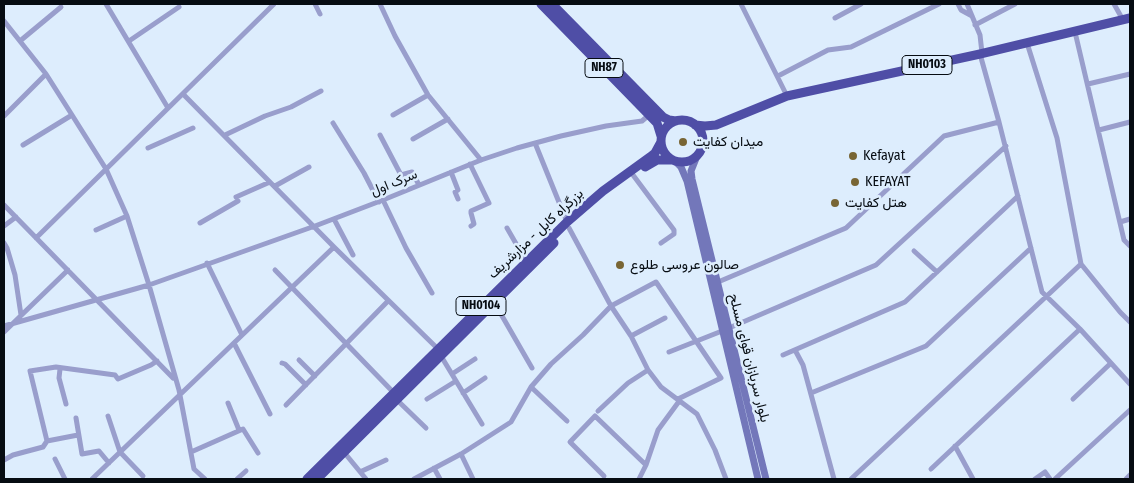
<!DOCTYPE html>
<html>
<head>
<meta charset="utf-8">
<style>
  body { margin:0 }
  #map { position:relative; width:1134px; height:483px; overflow:hidden; background:#ddedfd; font-family:"Fira Sans Condensed",sans-serif }
  canvas { display:block }
  .frame { position:absolute; inset:0; border:5px solid #060c12; pointer-events:none }
</style>
</head>
<body>
<div id="map">
<canvas width="1134" height="483"></canvas>
<div class="frame"></div>
</div>
<script>
const ctx = document.querySelector('canvas').getContext('2d');
ctx.lineJoin = 'round';
function poly(rows) {
  const path = new Path2D();
  for (const r of rows) {
    if (r.length === 3) {
      path.moveTo(r[0] + r[2], r[1]);
      path.arc(r[0], r[1], r[2], 0, 2 * Math.PI);
      continue;
    }
    path.moveTo(r[0], r[1]);
    for (let i = 2; i < r.length; i += 2) path.lineTo(r[i], r[i + 1]);
  }
  return path;
}
function strokePath(path, color, width, dash) {
  ctx.strokeStyle = color;
  ctx.lineWidth = width;
  ctx.lineCap = dash ? 'butt' : 'round';
  ctx.setLineDash(dash || []);
  ctx.stroke(path);
}
function write(font, color, halo, rows, align = 'center') {
  ctx.font = font + ' "Fira Sans Condensed",Vazirmatn,sans-serif';
  ctx.lineWidth = 5;
  ctx.setLineDash([]);
  ctx.textBaseline = 'middle';
  ctx.strokeStyle = halo;
  ctx.fillStyle = color;
  for (const [text, x, y, turn = 0] of rows) {
    ctx.save();
    ctx.translate(x, y);
    ctx.rotate((+turn || 0) * Math.PI / 180);
    ctx.textAlign = isNaN(turn) ? turn : align;
    if (halo) ctx.strokeText(text, 0, 0);
    ctx.fillText(text, 0, 0);
    ctx.restore();
  }
}
strokePath(poly([
  [106,4,168,108],
  [315,4,320,14],
  [380,4,395,36,428,95,481,160],
  [741,4,787,96],
  [958,4,961,10,972,16],
  [967,4,980,35,982,53],
  [1114,4,1123,20],
  [835,18,861,4],
  [4,21,46,74,72,115,106,169,127,216,149,285,179,390,194,469,205,479],
  [975,25,1015,4],
  [1075,32,1124,240,1130,246],
  [20,41,61,7],
  [129,41,179,7],
  [1027,43,1057,138,1081,264,1120,312,1130,322],
  [980,54,999,122,1042,292,1080,329,1130,384],
  [778,76,828,50,851,47,939,4],
  [1088,84,1130,74],
  [183,94,334,247,438,349],
  [393,115,428,95],
  [4,116,46,74],
  [333,123,364,173,379,202],
  [1099,130,1130,122],
  [225,135,265,116,291,107,321,91],
  [380,135,401,175,412,172,419,185],
  [413,139,448,119],
  [535,143,567,222],
  [23,145,72,115],
  [148,148,193,128],
  [470,164,489,203,471,211,471,213,474,224,471,226],
  [451,172,458,190,455,192,458,199],
  [633,175,674,230,674,234,661,243],
  [275,186,309,167],
  [236,197,270,182],
  [383,200,406,248,432,293],
  [4,205,173,378],
  [334,219,353,255],
  [1120,222,1130,219],
  [200,223,238,201],
  [4,226,16,217],
  [507,228,526,261],
  [569,228,611,306,631,336,648,370,661,387,697,414,715,450,726,479],
  [96,230,127,216],
  [36,238,274,4],
  [4,243,7,248,15,275,21,315],
  [914,251,937,272],
  [207,263,242,335],
  [275,270,394,393],
  [718,282,846,228,944,136,999,122],
  [494,302,532,368],
  [4,326,149,285,315,226,383,200,481,160,517,148,561,136,606,126,642,121,649,115],
  [729,328,876,265,1006,146],
  [4,332,68,270],
  [631,336,665,318],
  [234,343,270,414],
  [795,350,803,365,834,479],
  [669,352,722,331],
  [783,355,905,302,1018,196],
  [441,356,482,424],
  [299,360,315,376],
  [282,363,285,364,306,385],
  [60,369,59,378,66,404],
  [452,374,475,359],
  [531,387,567,421],
  [463,393,485,378],
  [811,393,926,346,1031,248],
  [427,399,456,381],
  [1073,399,1111,363],
  [397,400,426,428],
  [228,403,239,430],
  [286,405,388,301],
  [598,411,628,383,648,370],
  [108,416,120,452,143,476],
  [76,418,82,454,99,451,109,463],
  [47,441,78,435],
  [955,446,973,479],
  [343,451,366,479],
  [191,452,243,429,258,453],
  [461,454,473,479],
  [55,459,65,479],
  [4,460,13,455,43,447,47,441,30,371,56,367,115,375,118,379,151,365,157,361],
  [434,468,440,479],
  [931,469,1080,329],
  [362,471,386,460],
  [604,476,570,442,595,416,646,465],
  [92,479,334,247],
  [237,479,246,471],
  [414,479,461,454,511,422,531,387,551,364,583,335,611,306,656,282,721,378,678,399],
  [639,479,646,465,658,430,680,400],
  [851,479,1081,264],
  [1035,479,1045,472,1050,479],
  [1055,479,1130,410],
  [1126,479,1130,475]
]), '#999ecc', 5);
strokePath(poly([
  [697,156,691,171,692,179,766,479],
  [675,161,681,167,687,181,758,479]
]), '#7377ba', 7);
strokePath(poly([
  [541,4,657,123,661,136],
  [552,4,663,117,669,120,676,121],
  [682,141,21],
  [695,125,705,126,716,125,787,96,980,54,1130,18],
  [645,167,657,160,672,160],
  [307,479,567,222,603,191,650,157,655,153,661,142],
  [317,479,554,243]
]), '#4f4ea6', 9);
for (const [x, y, r, color] of [
  [683,142,5,"#786534"],
  [853,156,5,"#786534"],
  [855,182,5,"#786534"],
  [835,203,5,"#786534"],
  [620,265,5,"#786534"]
]) {
  const dot = new Path2D();
  dot.arc(x, y, r, 0, 2 * Math.PI);
  ctx.fillStyle = color;
  ctx.fill(dot);
  strokePath(dot, '#ddedfd', 2);
}
for (const [x, y, w] of [
  [927,65,50],
  [604,68,38],
  [481,306,50]
]) {
  const box = new Path2D();
  box.roundRect(x - w / 2, y - 9.5, w, 19, 4);
  ctx.fillStyle = '#ddedfd';
  ctx.fill(box);
  strokePath(box, '#060c12', 1);
}
write('bold 12px', '#060c12', null, [
  ["NH0103",927,65],
  ["NH87",604,68],
  ["NH0104",481,306]
]);
write('14px', '#060c12', '#ddedfd', [
  ["میدان کفایت",693,142],
  ["Kefayat",863,156],
  ["KEFAYAT",865,182],
  ["هتل کفایت",845,203],
  ["صالون عروسی طلوع",630,265]
], 'left');
write('14px', '#060c12', '#ddedfd', [
  ["سرک اول",394,183,-22],
  ["بزرگراه کابل - مزارشریف",536,234,-43],
  ["بلوار سربازان قوای مسلح",749,358,76]
]);
</script>
</body>
</html>
